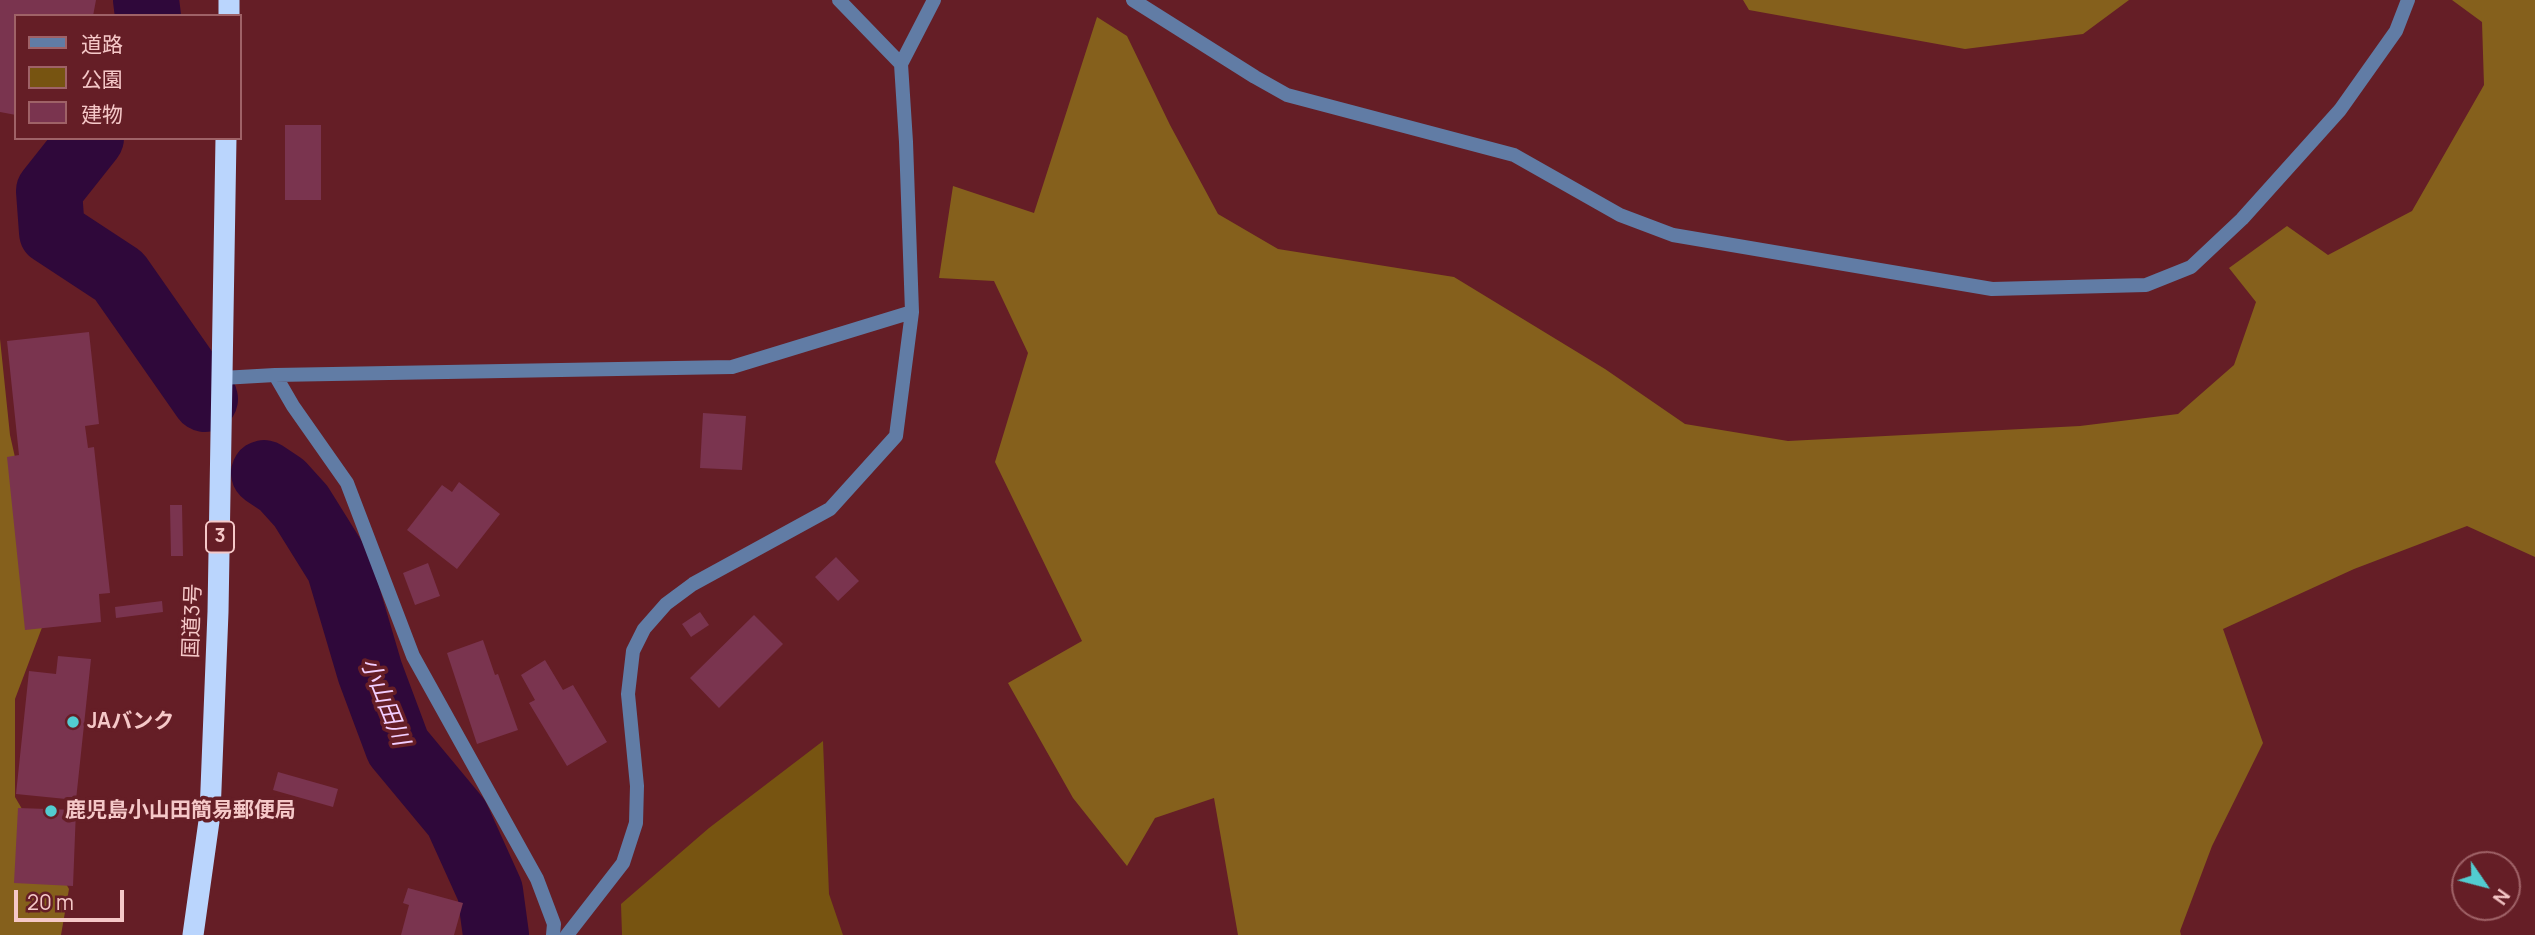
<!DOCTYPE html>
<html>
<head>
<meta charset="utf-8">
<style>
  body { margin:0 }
  #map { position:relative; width:2535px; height:935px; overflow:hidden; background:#651e26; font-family:Manrope,"Noto Sans JP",sans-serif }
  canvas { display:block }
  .legend { position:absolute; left:14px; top:14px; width:228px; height:126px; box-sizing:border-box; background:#651e26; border:2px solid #9f6267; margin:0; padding:9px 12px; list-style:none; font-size:21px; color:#f5c8c8 }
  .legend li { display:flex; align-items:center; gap:14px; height:35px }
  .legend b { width:35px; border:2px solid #9f6267 }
  .north { position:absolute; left:2451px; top:851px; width:70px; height:70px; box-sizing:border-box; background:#651e26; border:2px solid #9f6267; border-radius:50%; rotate:125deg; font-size:19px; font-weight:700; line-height:28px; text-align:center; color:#f5c8c8 }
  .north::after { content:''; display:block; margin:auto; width:24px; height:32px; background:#52ccd0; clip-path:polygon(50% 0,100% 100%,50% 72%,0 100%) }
  .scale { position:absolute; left:14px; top:890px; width:110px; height:32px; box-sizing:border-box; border:4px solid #f5c8c8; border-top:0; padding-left:9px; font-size:21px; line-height:24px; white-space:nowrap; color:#f5c8c8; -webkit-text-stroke:5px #651e26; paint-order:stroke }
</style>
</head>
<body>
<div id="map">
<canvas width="2535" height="935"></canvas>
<ul class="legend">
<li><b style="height:9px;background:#617ca5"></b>道路</li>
<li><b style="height:19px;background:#775411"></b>公園</li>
<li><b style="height:19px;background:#7a344f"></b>建物</li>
</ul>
<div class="north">N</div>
<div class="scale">20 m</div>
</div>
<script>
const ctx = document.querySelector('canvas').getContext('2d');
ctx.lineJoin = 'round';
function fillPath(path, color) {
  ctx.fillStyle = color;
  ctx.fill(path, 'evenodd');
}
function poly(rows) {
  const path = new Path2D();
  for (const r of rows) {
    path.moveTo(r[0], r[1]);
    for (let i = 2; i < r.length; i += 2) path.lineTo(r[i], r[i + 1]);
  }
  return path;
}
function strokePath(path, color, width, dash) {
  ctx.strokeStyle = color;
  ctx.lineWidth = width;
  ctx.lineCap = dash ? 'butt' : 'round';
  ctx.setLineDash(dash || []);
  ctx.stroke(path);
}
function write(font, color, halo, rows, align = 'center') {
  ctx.font = font + ' Manrope,"Noto Sans JP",sans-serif';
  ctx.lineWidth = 7;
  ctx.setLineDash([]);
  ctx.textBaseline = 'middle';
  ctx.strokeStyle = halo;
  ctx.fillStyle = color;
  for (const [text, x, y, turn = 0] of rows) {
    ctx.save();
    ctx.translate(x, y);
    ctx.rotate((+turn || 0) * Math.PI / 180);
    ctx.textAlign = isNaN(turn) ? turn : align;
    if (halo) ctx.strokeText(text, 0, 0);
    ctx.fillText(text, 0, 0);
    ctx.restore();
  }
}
fillPath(poly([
  [823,741,829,894,843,935,622,935,621,904,709,828]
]), '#775411');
fillPath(poly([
  [1743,0,2129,0,2083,34,1965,49,1749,10],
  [2452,0,2535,0,2535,557,2467,526,2354,569,2223,629,2263,743,2212,846,2180,931,2181,935,1238,935,1214,798,1155,818,1127,866,1073,798,1008,683,1082,641,995,462,1028,353,994,281,939,278,953,186,1034,213,1097,17,1127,36,1170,125,1218,214,1278,249,1454,277,1605,369,1685,424,1788,441,2080,426,2178,414,2234,365,2256,302,2229,268,2287,226,2328,255,2412,211,2484,85,2482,22],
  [0,339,10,435,49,609,15,699,15,797,69,889,61,935,0,935]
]), '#85601c');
strokePath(poly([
  [146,0,148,16],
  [91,138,49,191,52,232,119,276,205,399],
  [264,473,282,485,301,506,339,567,370,672,398,747,457,818,490,891,496,935]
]), '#2f083a', 66);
fillPath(poly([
  [0,0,96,0,93,16,16,16,16,115,0,112],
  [285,125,321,125,321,200,285,200],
  [89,332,99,424,85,426,88,448,94,447,110,593,99,594,101,622,25,630,7,457,19,455,7,341],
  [703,413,746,416,742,470,700,468],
  [459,482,500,514,457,569,407,530,442,485,452,492],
  [170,505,182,505,183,556,171,556],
  [836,557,859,581,838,601,815,577],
  [428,563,440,596,415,605,403,573],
  [162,601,163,612,116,618,115,607],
  [700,612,709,625,691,637,682,624],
  [754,615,783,644,719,708,690,678],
  [483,640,495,675,498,674,518,730,477,744,447,653],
  [58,656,91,659,76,800,16,794,29,671,56,674],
  [545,660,563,690,573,685,607,742,567,766,529,703,535,700,521,675],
  [278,772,338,789,333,807,273,790],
  [18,808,76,810,73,886,14,883],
  [408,888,463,903,454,935,401,935,409,905,403,903]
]), '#7a344f');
strokePath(poly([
  [839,0,901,64],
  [1133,0,1255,77,1287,95,1514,155,1620,215,1673,235,1992,289,2146,285,2191,267,2242,219,2340,110,2396,31,2408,0],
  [275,375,293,406,347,483,413,656,537,879,554,924,553,935],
  [222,378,275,375,732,367,912,312],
  [567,935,623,863,636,823,637,786,628,694,633,651,644,629,666,604,693,584,830,509,896,436,912,312,906,142,901,64,934,0]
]), '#617ca5', 14);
strokePath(poly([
  [229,16,229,0],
  [193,935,210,814,218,612,226,138]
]), '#bad5fd', 21);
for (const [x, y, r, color] of [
  [73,722,7,"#52ccd0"],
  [51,811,7,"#52ccd0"]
]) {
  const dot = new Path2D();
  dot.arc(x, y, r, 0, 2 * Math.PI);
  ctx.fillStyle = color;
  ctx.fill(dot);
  strokePath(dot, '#651e26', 2.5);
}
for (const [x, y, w] of [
  [220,537,28]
]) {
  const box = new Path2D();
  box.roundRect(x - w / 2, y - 15.5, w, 31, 5);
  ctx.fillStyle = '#651e26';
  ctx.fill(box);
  strokePath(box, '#f5c8c8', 2);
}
write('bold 19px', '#f5c8c8', null, [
  ["3",220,537]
]);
write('21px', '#f5c8c8', '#651e26', [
  ["国道3号",193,621,-88]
]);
write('bold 21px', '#f5c8c8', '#651e26', [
  ["JAバンク",87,722],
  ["鹿児島小山田簡易郵便局",65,811]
], 'left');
write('italic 23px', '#f3cfff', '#651e26', [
  ["小山田川",384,702,68]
]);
</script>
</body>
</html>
